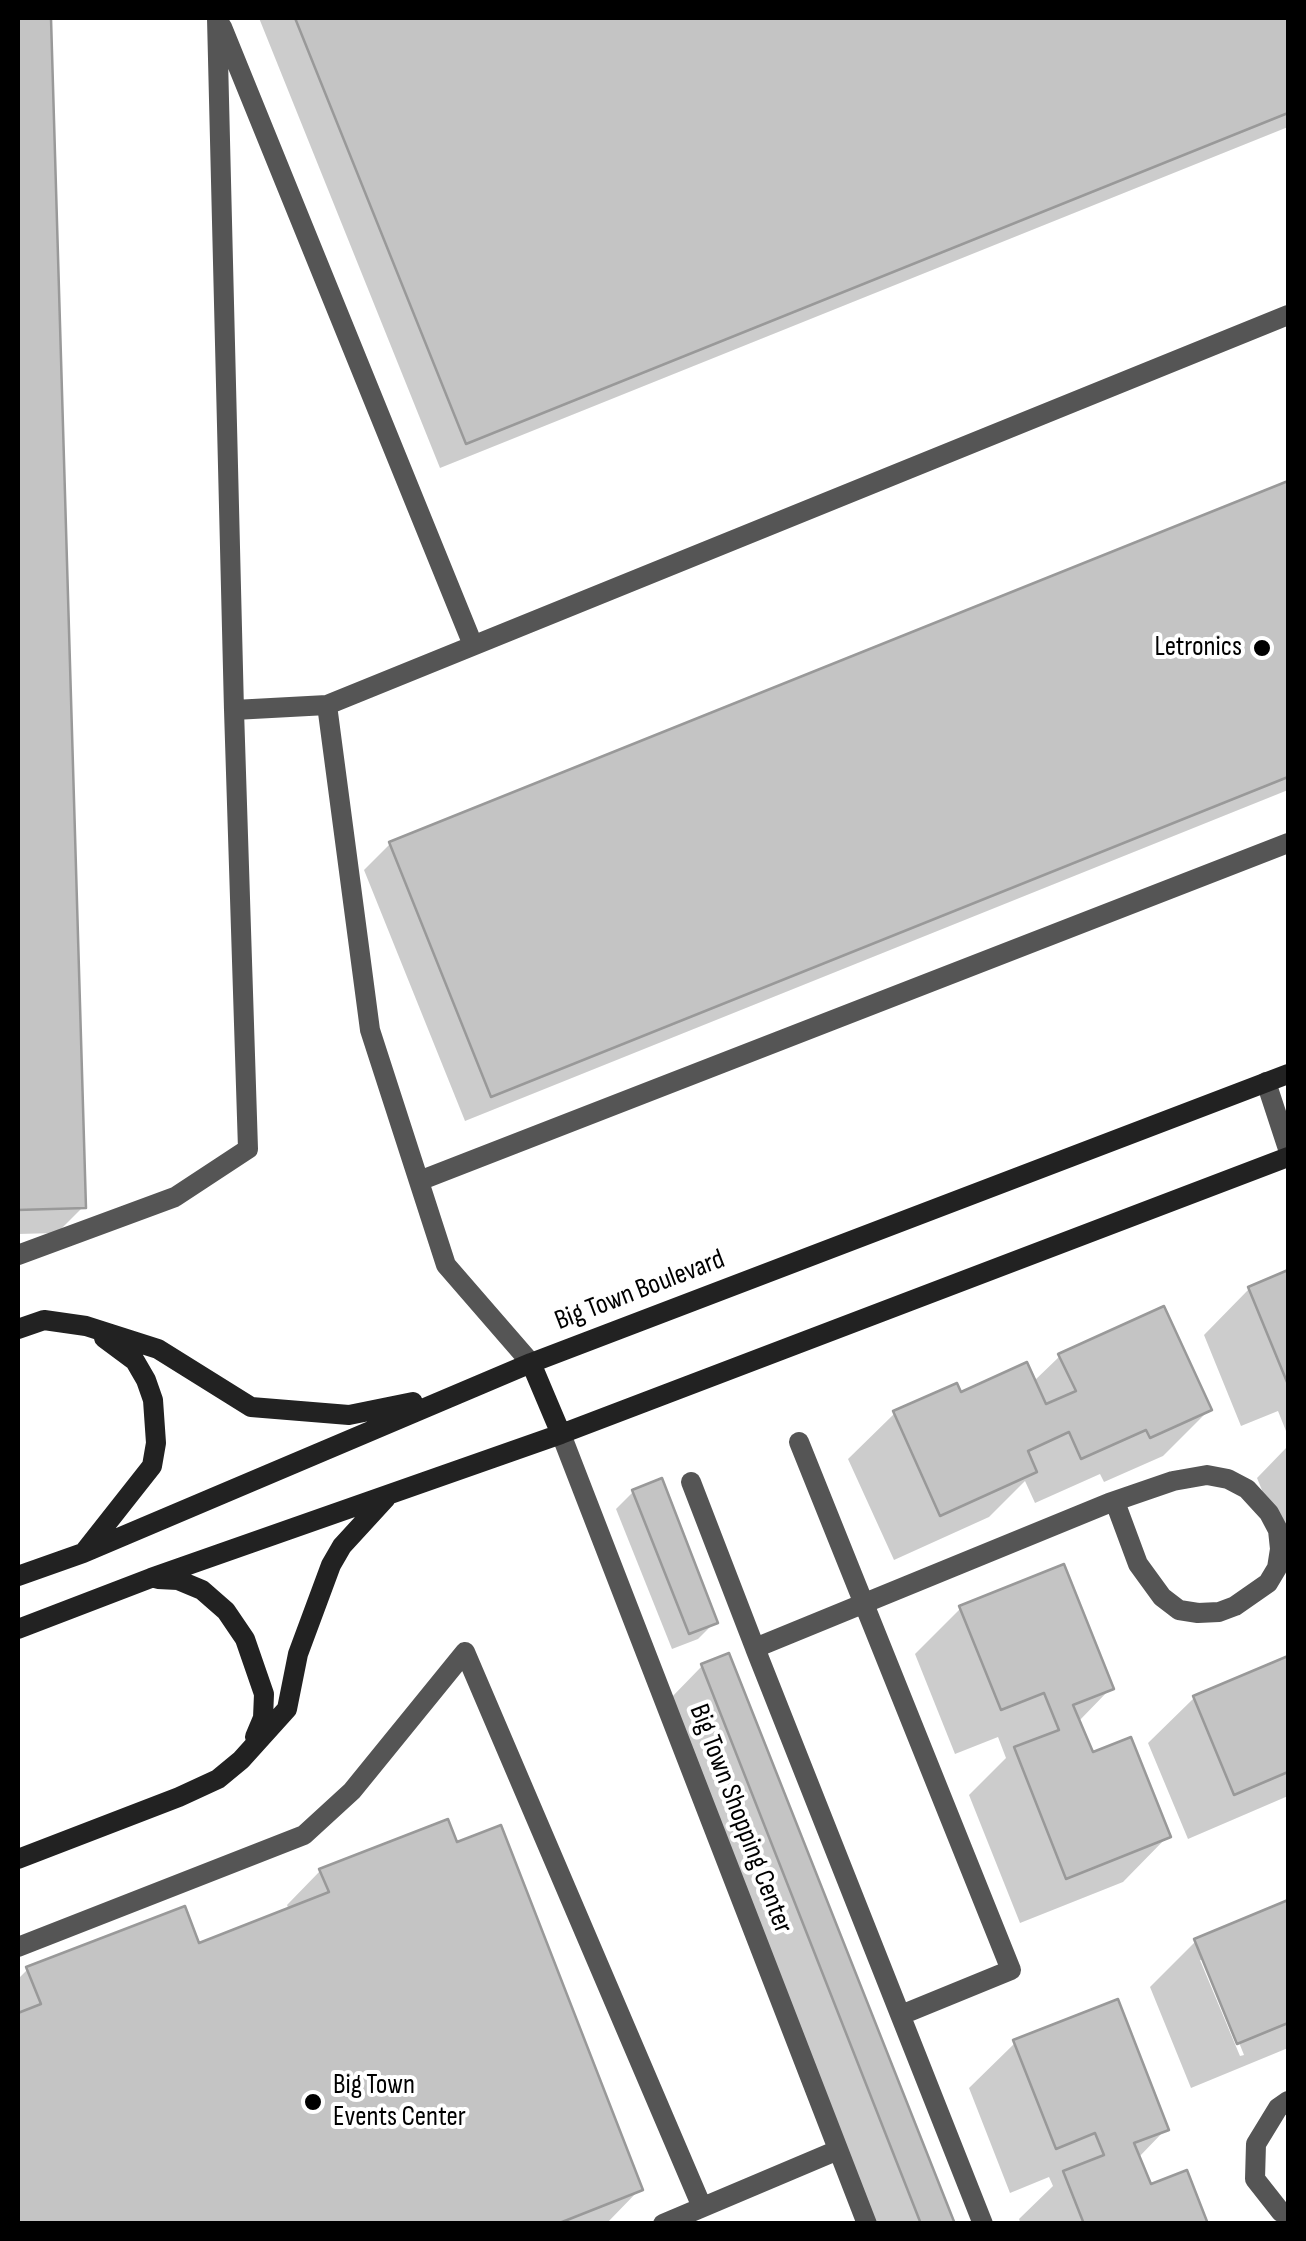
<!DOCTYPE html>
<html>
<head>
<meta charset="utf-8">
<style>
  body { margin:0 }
  #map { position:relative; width:1306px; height:2241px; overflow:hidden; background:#fff; font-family:"Sofia Sans Condensed",sans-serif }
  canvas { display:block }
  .frame { position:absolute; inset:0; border:20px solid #000; pointer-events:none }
</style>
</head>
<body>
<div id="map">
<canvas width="1306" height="2241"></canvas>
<div class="frame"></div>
</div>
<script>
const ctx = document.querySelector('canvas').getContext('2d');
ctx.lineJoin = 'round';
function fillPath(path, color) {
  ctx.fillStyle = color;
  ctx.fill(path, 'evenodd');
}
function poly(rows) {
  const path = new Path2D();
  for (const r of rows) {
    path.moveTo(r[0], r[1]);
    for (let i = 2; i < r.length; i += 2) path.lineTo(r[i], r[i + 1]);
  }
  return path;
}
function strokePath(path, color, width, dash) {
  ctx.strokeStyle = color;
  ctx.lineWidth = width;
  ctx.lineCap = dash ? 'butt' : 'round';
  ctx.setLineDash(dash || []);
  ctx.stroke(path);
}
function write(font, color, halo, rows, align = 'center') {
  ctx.font = font + ' "Sofia Sans Condensed",sans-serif';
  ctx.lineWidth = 8;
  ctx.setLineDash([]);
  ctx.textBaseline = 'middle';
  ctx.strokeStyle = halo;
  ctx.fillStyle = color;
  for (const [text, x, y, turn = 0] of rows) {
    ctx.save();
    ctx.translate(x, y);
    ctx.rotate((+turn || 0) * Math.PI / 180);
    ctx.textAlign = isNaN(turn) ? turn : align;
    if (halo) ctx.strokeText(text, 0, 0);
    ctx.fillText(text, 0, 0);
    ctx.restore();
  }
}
fillPath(poly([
  [18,18,49,18,83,1207,57,1233,18,1234],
  [259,18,1288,18,1288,127,440,468],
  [1288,484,1288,790,465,1121,364,870,390,844],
  [1288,1273,1288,1436,1278,1411,1241,1426,1204,1335,1249,1289],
  [1060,1356,1209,1410,1163,1456,1104,1482,1100,1474,1035,1503,1025,1481,989,1517,894,1560,848,1459,894,1414,960,1396,1033,1382],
  [1288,1446,1288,1554,1257,1478],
  [633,1492,715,1622,698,1639,672,1649,616,1509],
  [961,1608,1111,1688,1078,1722,1091,1756,1168,1836,1123,1882,1020,1923,969,1795,1006,1758,998,1737,955,1754,915,1654],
  [1288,1659,1288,1796,1188,1839,1148,1743,1194,1698],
  [702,1666,953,2224,875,2224,669,1700],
  [456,1845,640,2189,607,2223,18,2224,18,1979,27,1970,197,1946,289,1910,287,1905,320,1871],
  [1288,1903,1288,2048,1191,2088,1150,1987,1196,1941],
  [1200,1960,1206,1960,1244,2055,1240,2056],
  [1015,2043,1166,2129,1138,2158,1150,2188,1206,2224,1021,2224,1019,2219,1053,2186,1049,2177,1010,2193,969,2088]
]), '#0003');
const building = poly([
  [18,18,51,18,86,1208,18,1210,18,18],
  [295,18,1288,18,1288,113,466,444,295,18],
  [1288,481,1288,777,491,1097,389,842,1288,481],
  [1288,1270,1288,1381,1287,1382,1248,1287,1288,1270],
  [1164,1306,1212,1410,1150,1438,1146,1430,1081,1459,1069,1432,1028,1451,1037,1472,940,1516,893,1411,957,1383,961,1392,1027,1362,1046,1404,1076,1391,1058,1354,1164,1306],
  [662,1478,718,1623,689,1634,632,1490,662,1478],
  [1064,1564,1114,1689,1073,1705,1093,1752,1131,1737,1171,1837,1066,1879,1014,1747,1059,1730,1044,1693,1001,1710,959,1606,1064,1564],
  [729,1653,955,2224,921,2224,701,1664,729,1653],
  [1288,1656,1288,1772,1234,1795,1193,1696,1288,1656],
  [448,1819,457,1842,501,1825,643,2190,557,2224,18,2224,18,2013,41,2004,26,1967,185,1906,199,1943,329,1892,319,1869,448,1819],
  [1288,1900,1288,2023,1237,2044,1194,1939,1288,1900],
  [1118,1999,1169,2130,1134,2143,1151,2184,1187,2170,1208,2224,1084,2224,1063,2171,1104,2155,1095,2133,1056,2149,1013,2040,1118,1999]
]);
fillPath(building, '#c4c4c4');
strokePath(building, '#999', 2.5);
strokePath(poly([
  [217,18,234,710,327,705],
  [222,27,473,645],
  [1266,1082,1288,1149],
  [419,1181,1288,843],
  [18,1255,175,1197,248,1149,234,710],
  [531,1363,446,1265,370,1030,327,705,1288,315],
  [561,1434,867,2224],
  [799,1442,1011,1970,901,2015],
  [691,1482,755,1648],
  [18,1947,304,1835,352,1791,465,1652,702,2207],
  [1288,2101,1278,2108,1256,2144,1255,2179,1281,2212,1288,2215],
  [663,2224,838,2150],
  [983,2224,755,1648,1109,1503,1173,1481,1207,1475,1228,1479,1247,1489,1269,1513,1278,1530,1280,1549,1277,1568,1268,1583,1235,1606,1219,1612,1198,1613,1179,1610,1162,1597,1138,1564,1115,1502]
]), '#555', 20);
strokePath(poly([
  [18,1329,44,1320,86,1326,158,1349,251,1407,349,1415,413,1402],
  [531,1363,561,1434],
  [85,1551,152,1466,156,1443,153,1400,146,1380,135,1361,104,1338],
  [18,1576,83,1553,531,1363,1288,1074],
  [158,1579,178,1580,202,1590,226,1611,245,1639,264,1694,263,1718,255,1737],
  [18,1629,151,1578,561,1434,1288,1157],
  [18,1859,179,1797,218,1779,241,1760,287,1709,298,1654,331,1565,342,1546,386,1498]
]), '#222', 20);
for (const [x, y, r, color] of [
  [1262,648,10,"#000"],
  [313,2102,10,"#000"]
]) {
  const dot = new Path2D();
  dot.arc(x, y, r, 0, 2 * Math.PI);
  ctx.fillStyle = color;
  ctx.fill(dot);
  strokePath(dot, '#fff', 4);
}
write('28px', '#000', '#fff', [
  ["Letronics",1242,648],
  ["Big Town",333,2086,"left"],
  ["Events Center",333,2118,"left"]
], 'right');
write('28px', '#000', '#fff', [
  ["Big Town Boulevard",640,1291,-21],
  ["Big Town Shopping Center",740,1819,69]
]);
</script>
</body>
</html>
